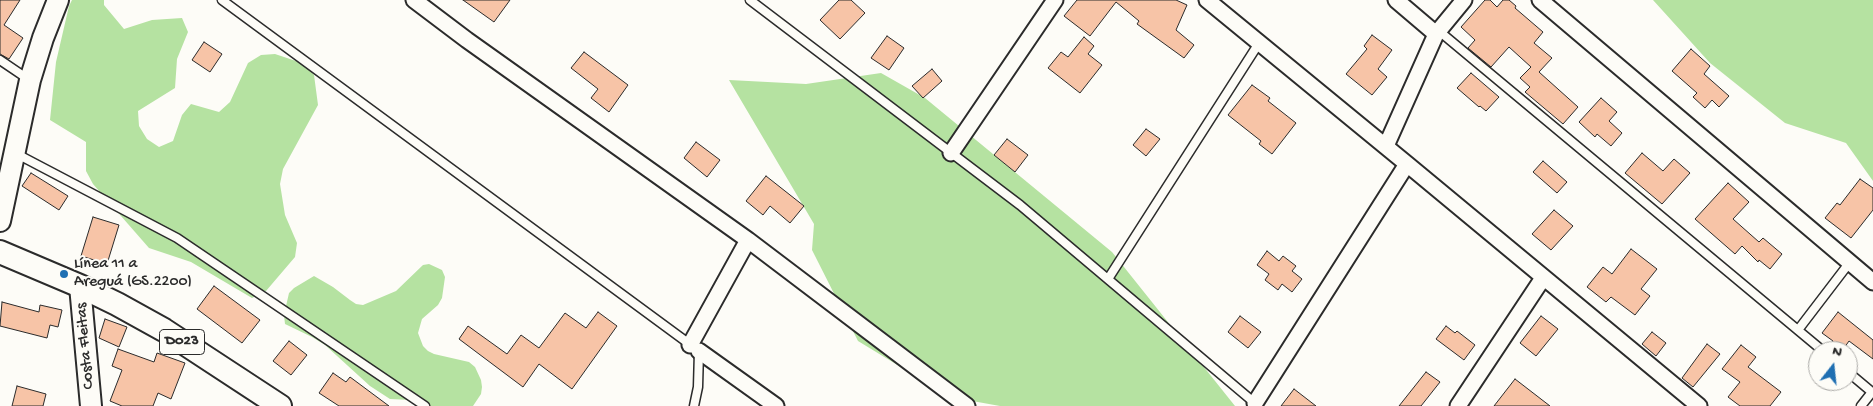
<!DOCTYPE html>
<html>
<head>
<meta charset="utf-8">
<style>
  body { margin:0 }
  #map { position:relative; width:1873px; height:406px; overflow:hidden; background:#fdfcf7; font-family:"Gochi Hand",sans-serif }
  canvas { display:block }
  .north { position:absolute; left:1808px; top:341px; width:50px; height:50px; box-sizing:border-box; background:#fdfcf7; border:1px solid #a9a8a5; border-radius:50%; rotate:16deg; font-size:14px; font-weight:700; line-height:20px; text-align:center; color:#2b2b2b }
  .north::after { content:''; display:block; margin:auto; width:18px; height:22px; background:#1f6fb2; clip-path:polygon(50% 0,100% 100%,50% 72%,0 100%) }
</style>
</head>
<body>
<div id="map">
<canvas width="1873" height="406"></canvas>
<div class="north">N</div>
</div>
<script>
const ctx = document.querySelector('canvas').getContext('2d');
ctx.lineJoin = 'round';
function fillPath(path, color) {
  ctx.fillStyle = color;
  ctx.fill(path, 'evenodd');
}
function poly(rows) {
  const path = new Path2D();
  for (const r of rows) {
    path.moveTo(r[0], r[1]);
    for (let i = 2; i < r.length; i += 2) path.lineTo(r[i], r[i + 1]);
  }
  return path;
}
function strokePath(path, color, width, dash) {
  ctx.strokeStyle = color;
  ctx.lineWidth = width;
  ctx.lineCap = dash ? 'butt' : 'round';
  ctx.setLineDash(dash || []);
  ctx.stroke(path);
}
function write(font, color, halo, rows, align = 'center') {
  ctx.font = font + ' "Gochi Hand",sans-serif';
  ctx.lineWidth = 4;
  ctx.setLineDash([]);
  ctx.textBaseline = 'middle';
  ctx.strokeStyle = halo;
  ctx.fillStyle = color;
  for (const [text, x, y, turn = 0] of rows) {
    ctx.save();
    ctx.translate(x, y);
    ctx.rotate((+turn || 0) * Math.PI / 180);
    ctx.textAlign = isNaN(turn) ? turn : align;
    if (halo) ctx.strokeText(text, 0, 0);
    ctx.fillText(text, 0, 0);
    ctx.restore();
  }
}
fillPath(poly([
  [72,0,104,0,104,5,124,29,152,20,182,18,188,32,177,59,175,88,138,111,139,126,147,139,159,147,173,141,182,115,191,104,219,112,230,102,248,63,261,55,275,54,305,64,314,75,318,105,283,169,280,184,285,215,297,243,295,257,266,291,252,298,191,262,149,248,93,184,86,171,86,142,50,120,56,62,69,6],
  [1653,0,1873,0,1873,181,1846,143,1785,123,1710,63],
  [881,73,925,98,1112,252,1235,406,1000,406,950,397,858,341,812,250,814,224,729,80,806,84],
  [429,264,442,270,445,277,442,298,438,305,422,319,418,333,423,346,428,351,434,354,469,362,475,367,481,380,482,387,481,394,473,406,424,406,411,400,390,399,370,386,325,345,312,337,285,324,284,315,289,293,294,288,314,276,333,287,350,300,356,304,363,305,396,291,423,265]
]), '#b5e2a1');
const building = poly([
  [0,0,20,0,4,25,23,38,9,59,0,54,0,0],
  [463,0,510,0,494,22,463,0],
  [839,0,851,0,865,13,840,39,820,20,839,0],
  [1077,0,1176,0,1187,5,1176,30,1194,45,1184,58,1137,24,1139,21,1116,2,1090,36,1064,16,1077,0],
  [1485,0,1490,0,1497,7,1503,0,1509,0,1516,6,1515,8,1543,32,1534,43,1552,58,1539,72,1578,107,1563,124,1525,92,1530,87,1520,78,1531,67,1509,47,1491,67,1468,48,1475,40,1461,27,1485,0],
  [1372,35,1392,50,1378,69,1387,77,1372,95,1346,74,1367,49,1364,46,1372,35],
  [887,36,904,48,889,70,871,58,887,36],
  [1084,37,1094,46,1088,54,1102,65,1080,93,1048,68,1061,52,1068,57,1084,37],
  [204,42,222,54,210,72,192,60,204,42],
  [1691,49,1710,66,1704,74,1729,96,1719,107,1712,100,1705,108,1693,97,1697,93,1672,71,1691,49],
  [584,52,628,85,609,112,591,98,598,89,571,68,584,52],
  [932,69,942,81,923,98,912,86,932,69],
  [1471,73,1499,97,1486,111,1480,106,1479,107,1457,88,1471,73],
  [1252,85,1270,98,1268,101,1296,123,1272,154,1259,144,1261,141,1228,115,1252,85],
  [1601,98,1617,112,1609,121,1622,133,1611,146,1597,134,1595,137,1579,122,1601,98],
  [1146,129,1160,139,1146,156,1133,145,1146,129],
  [1007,139,1028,155,1015,172,994,155,1007,139],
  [696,142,720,160,707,177,684,158,696,142],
  [1642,153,1663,171,1674,159,1690,173,1662,204,1625,173,1642,153],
  [1543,161,1567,182,1557,193,1533,172,1543,161],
  [31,173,68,196,59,210,22,186,31,173],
  [766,176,804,206,790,223,770,206,763,215,746,201,766,176],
  [1860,179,1873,188,1873,210,1851,238,1825,218,1837,203,1840,205,1860,179],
  [1728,183,1749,202,1733,219,1759,242,1763,238,1782,254,1770,269,1759,260,1758,262,1742,246,1735,254,1695,219,1728,183],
  [1554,210,1573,226,1551,250,1532,234,1554,210],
  [93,217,119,225,107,264,81,256,93,217],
  [1631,249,1657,269,1641,289,1650,296,1635,315,1611,297,1606,302,1587,287,1603,267,1612,274,1631,249],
  [1267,251,1279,261,1283,256,1296,266,1292,271,1302,279,1292,292,1282,284,1278,290,1265,280,1269,274,1257,265,1267,251],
  [214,286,260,320,242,343,197,309,214,286],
  [2,302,39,312,40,305,62,310,58,327,50,325,47,338,0,326,2,302],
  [598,312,617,326,572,389,539,364,523,387,459,339,468,326,507,354,521,335,539,348,565,313,586,328,598,312],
  [1838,312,1873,340,1873,359,1849,341,1842,351,1839,351,1830,344,1833,341,1822,333,1838,312],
  [1240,316,1261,332,1248,348,1228,332,1240,316],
  [1541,316,1558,329,1536,356,1520,343,1541,316],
  [105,319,127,327,119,347,99,338,105,319],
  [1446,326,1455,333,1457,331,1475,345,1464,360,1436,339,1446,326],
  [1652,332,1666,343,1656,356,1642,344,1652,332],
  [289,341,307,355,291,375,273,361,289,341],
  [1707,344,1720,354,1693,387,1682,378,1707,344],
  [1741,345,1756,357,1748,367,1781,392,1770,406,1740,406,1728,397,1740,382,1722,369,1741,345],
  [118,349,154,362,157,353,185,363,171,399,158,393,153,406,122,406,110,401,122,370,112,366,118,349],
  [1426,372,1440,382,1421,406,1399,406,1426,372],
  [333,373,346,382,350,377,389,406,339,406,319,393,333,373],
  [1515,379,1550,406,1494,406,1515,379],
  [17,386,46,394,43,406,12,406,17,386],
  [1294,389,1316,406,1281,406,1294,389]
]);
fillPath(building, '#f7c4a7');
strokePath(building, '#2b2b2b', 1);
const lane = poly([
  [222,0,699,351,698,387,694,406],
  [750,0,1020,205,1256,404],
  [1439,31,1823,351],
  [0,60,28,79],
  [15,153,177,238,425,406],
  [1108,279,1259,43],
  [1798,330,1850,262],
  [1848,372,1873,393],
  [1861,406,1872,392]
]);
const street = poly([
  [414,0,467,40,748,240,967,406],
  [1207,0,1407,164,1699,406],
  [1396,0,1436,34],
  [1540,0,1873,282],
  [1386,146,1436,34,1464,0],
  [951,153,1055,0],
  [690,345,748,240],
  [699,351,776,406],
  [1255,403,1407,164],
  [1458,406,1543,278]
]);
const secondary = poly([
  [0,221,30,80,43,38,58,0],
  [80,286,91,406]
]);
const primary = poly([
  [0,252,80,286,117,304,164,330,280,406]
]);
strokePath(lane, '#2b2b2b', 11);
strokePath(street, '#2b2b2b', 19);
strokePath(secondary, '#2b2b2b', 24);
strokePath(primary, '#2b2b2b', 26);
strokePath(lane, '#fdfcf7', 8);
strokePath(street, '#fdfcf7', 15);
strokePath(secondary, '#fdfcf7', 20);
strokePath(primary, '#fdfcf7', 22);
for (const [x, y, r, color] of [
  [64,274,5,"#1f6fb2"]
]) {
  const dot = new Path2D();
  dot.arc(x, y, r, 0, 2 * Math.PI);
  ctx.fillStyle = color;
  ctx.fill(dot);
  strokePath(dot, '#fdfcf7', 2);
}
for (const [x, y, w] of [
  [182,342,45]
]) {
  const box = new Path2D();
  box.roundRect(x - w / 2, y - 12.5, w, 25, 4);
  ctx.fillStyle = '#fdfcf7';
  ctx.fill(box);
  strokePath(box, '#2b2b2b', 1);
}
write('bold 15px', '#2b2b2b', null, [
  ["D023",182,342]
]);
write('16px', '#2b2b2b', '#fdfcf7', [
  ["Línea 11 a",74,265],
  ["Areguá (GS.2200)",74,283]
], 'left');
write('16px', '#2b2b2b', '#fdfcf7', [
  ["Costa Fleitas",86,346,-95]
]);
</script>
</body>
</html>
